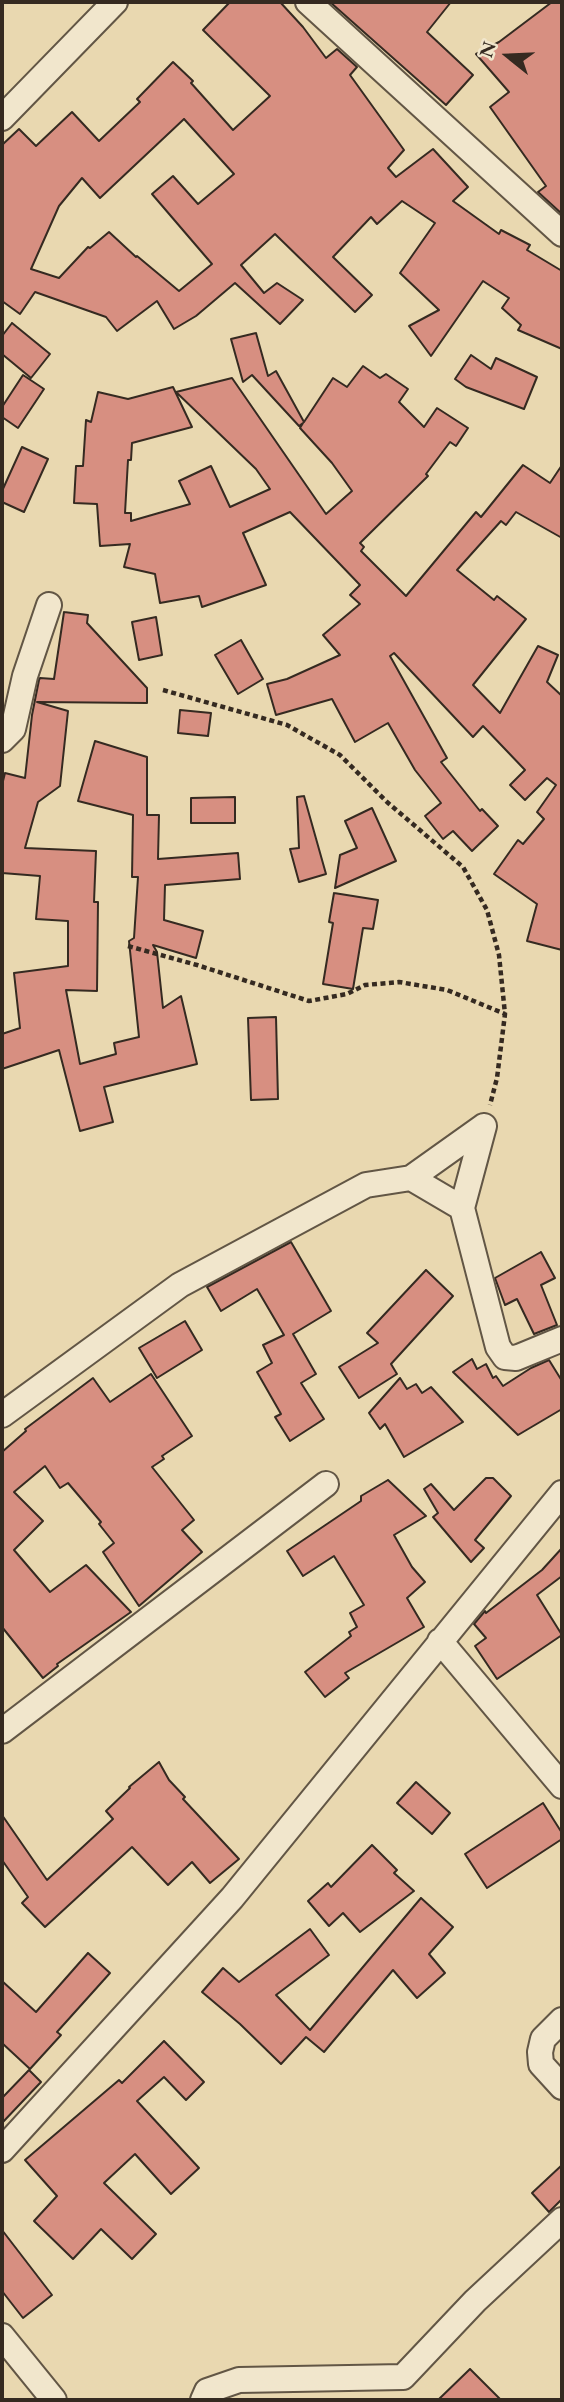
<!DOCTYPE html>
<html>
<head>
<meta charset="utf-8">
<style>
  body { margin:0 }
  #map { position:relative; width:564px; height:2402px; overflow:hidden; background:#e9d8b0; font-family:"EB Garamond",serif }
  canvas { display:block }
  .frame { position:absolute; inset:0; border:4px solid #352a21; pointer-events:none }
  .north { position:absolute; left:473px; top:21px; width:70px; height:70px; -webkit-text-stroke:5px #f1e6cc; paint-order:stroke; rotate:288deg; font-size:19px; font-weight:700; line-height:28px; text-align:center; color:#352a21 }
  .north::after { content:''; display:block; margin:auto; width:24px; height:32px; background:#352a21; clip-path:polygon(50% 0,100% 100%,50% 72%,0 100%) }
</style>
</head>
<body>
<div id="map">
<canvas width="564" height="2402"></canvas>
<div class="frame"></div>
<div class="north">N</div>
</div>
<script>
const ctx = document.querySelector('canvas').getContext('2d');
ctx.lineJoin = 'round';
function fillPath(path, color) {
  ctx.fillStyle = color;
  ctx.fill(path, 'evenodd');
}
function poly(rows) {
  const path = new Path2D();
  for (const r of rows) {
    path.moveTo(r[0], r[1]);
    for (let i = 2; i < r.length; i += 2) path.lineTo(r[i], r[i + 1]);
  }
  return path;
}
function strokePath(path, color, width, dash) {
  ctx.strokeStyle = color;
  ctx.lineWidth = width;
  ctx.lineCap = dash ? 'butt' : 'round';
  ctx.setLineDash(dash || []);
  ctx.stroke(path);
}
const building = poly([
  [230,2,280,2,303,27,326,58,337,49,357,67,350,75,404,150,388,168,396,177,433,149,468,187,453,201,499,234,501,230,530,245,527,250,562,271,562,349,518,330,521,325,502,308,509,298,483,281,431,356,409,326,439,310,400,273,435,223,402,201,377,224,371,217,333,257,372,295,355,312,275,234,241,265,264,293,277,283,303,300,280,324,235,283,196,316,174,329,157,301,117,331,106,317,35,292,20,314,2,301,2,145,19,129,36,146,72,112,99,141,140,102,137,99,173,62,193,81,191,83,233,130,270,96,203,30,230,2],
  [184,119,234,174,198,204,173,176,152,194,212,264,179,291,137,256,136,257,109,232,90,248,88,247,59,278,31,269,59,206,82,178,100,198,184,119],
  [330,2,451,2,427,32,473,75,446,105,330,2],
  [552,2,562,2,562,214,538,192,546,186,490,107,509,92,476,54,499,42,552,2],
  [12,323,50,354,31,378,2,354,2,336,12,323],
  [256,333,268,376,276,371,304,422,333,378,347,387,363,366,380,378,386,374,408,389,399,402,424,427,437,408,468,428,456,446,450,442,426,474,428,476,360,543,364,547,361,551,406,596,476,512,481,517,523,465,550,483,562,465,562,538,516,512,506,525,501,521,457,570,494,600,497,596,526,619,473,685,500,713,538,646,558,655,547,682,562,696,562,950,527,941,537,904,494,874,518,840,523,844,544,819,537,812,556,785,547,778,525,800,510,785,525,770,483,726,473,737,394,653,390,656,447,758,441,762,480,811,482,809,498,826,472,851,453,831,443,839,425,816,441,803,415,770,388,723,355,742,332,699,276,715,267,684,287,679,340,655,323,635,360,604,350,595,360,585,290,512,243,533,266,585,202,607,199,596,160,603,155,574,124,567,130,544,100,546,97,504,74,503,76,466,83,466,86,420,91,422,98,392,128,399,173,387,192,427,132,443,131,460,128,460,125,513,131,513,131,521,190,504,179,481,211,466,230,507,270,489,256,469,176,392,232,378,326,514,352,491,332,463,300,428,303,423,299,426,252,375,243,382,231,339,256,333],
  [471,355,491,369,496,358,537,377,524,409,466,387,455,379,471,355],
  [23,375,44,389,18,428,2,417,2,407,23,375],
  [22,447,48,459,24,512,2,502,2,491,22,447],
  [64,612,88,615,87,623,147,688,147,703,37,702,68,711,60,786,38,802,25,848,96,851,94,902,98,902,97,991,66,990,80,1064,116,1054,114,1043,139,1037,129,941,134,938,138,877,132,877,133,815,78,801,95,741,147,757,147,815,159,815,158,859,238,853,240,879,165,885,164,920,203,931,196,958,153,945,157,952,163,1008,181,996,197,1064,104,1087,113,1122,80,1131,59,1050,2,1069,2,1034,20,1028,14,973,68,966,68,921,36,919,40,876,2,873,2,785,5,773,25,778,32,715,39,680,40,678,54,679,64,612],
  [156,617,162,655,139,660,132,622,156,617],
  [241,640,263,679,238,694,215,655,241,640],
  [180,710,211,713,208,736,178,733,180,710],
  [304,796,326,874,299,882,290,849,299,848,297,797,304,796],
  [235,797,235,823,191,823,191,798,235,797],
  [372,808,396,861,335,888,340,855,357,848,345,821,372,808],
  [334,893,378,900,373,929,363,928,353,989,323,984,333,923,329,922,334,893],
  [276,1017,278,1099,251,1100,248,1018,276,1017],
  [291,1242,331,1311,293,1334,316,1374,301,1383,324,1419,290,1441,275,1417,281,1414,257,1372,272,1363,263,1345,284,1335,257,1289,221,1311,207,1287,291,1242],
  [541,1252,555,1278,541,1285,557,1325,534,1334,517,1299,505,1305,495,1278,541,1252],
  [426,1270,453,1296,391,1364,397,1374,359,1398,339,1367,378,1343,367,1333,426,1270],
  [185,1321,202,1350,157,1378,139,1348,185,1321],
  [472,1359,477,1369,486,1364,493,1378,496,1376,503,1386,531,1368,549,1360,562,1381,562,1409,518,1435,453,1372,472,1359],
  [151,1374,192,1436,162,1456,164,1459,152,1467,194,1520,182,1530,202,1552,139,1606,103,1552,114,1543,99,1524,101,1522,68,1483,60,1488,45,1466,14,1492,43,1521,14,1550,50,1592,86,1565,131,1612,57,1664,58,1666,43,1678,2,1627,2,1452,26,1431,25,1429,93,1378,110,1402,151,1374],
  [400,1378,407,1389,416,1384,422,1393,431,1387,463,1422,404,1457,385,1424,380,1429,369,1413,400,1378],
  [486,1478,493,1478,511,1496,475,1540,484,1548,471,1562,433,1517,438,1513,424,1489,431,1484,454,1510,486,1478],
  [388,1480,426,1516,394,1535,412,1567,425,1582,407,1598,424,1627,345,1673,349,1678,325,1697,305,1672,351,1636,349,1632,357,1627,350,1613,364,1605,334,1556,303,1576,287,1551,361,1501,361,1496,388,1480],
  [562,1548,562,1576,537,1595,562,1635,497,1679,475,1646,486,1638,474,1624,485,1611,486,1613,542,1570,562,1548],
  [159,1762,169,1780,185,1797,183,1799,239,1859,210,1883,192,1862,168,1885,132,1847,45,1927,22,1903,28,1897,2,1860,2,1815,47,1880,113,1819,106,1811,130,1788,129,1787,159,1762],
  [416,1782,450,1813,432,1834,397,1803,416,1782],
  [543,1803,562,1833,562,1839,487,1888,465,1854,543,1803],
  [372,1845,397,1870,394,1873,414,1891,360,1932,343,1913,329,1926,308,1901,328,1883,331,1887,372,1845],
  [421,1898,453,1927,429,1954,445,1973,417,1998,393,1970,324,2052,306,2037,281,2064,240,2024,202,1992,223,1968,239,1982,310,1929,329,1955,276,1995,310,2030,421,1898],
  [88,1953,110,1973,57,2032,61,2035,30,2069,2,2043,2,1981,36,2012,88,1953],
  [164,2041,204,2082,186,2100,164,2077,137,2101,199,2168,171,2194,135,2154,104,2183,156,2234,132,2259,101,2229,73,2259,34,2221,57,2196,25,2160,119,2080,122,2083,164,2041],
  [29,2070,41,2082,2,2123,2,2098,29,2070],
  [562,2165,562,2199,549,2212,532,2193,562,2165],
  [2,2230,52,2295,23,2318,2,2291,2,2230],
  [470,2369,501,2400,438,2400,470,2369]
]);
fillPath(building, '#d78f81');
strokePath(building, '#352a21', 2);
const minor = poly([
  [308,2,562,234],
  [2,118,115,2],
  [2,740,13,729,25,676,49,605],
  [411,1178,484,1126],
  [462,1208,484,1126],
  [2,1415,180,1285,366,1185,411,1178,462,1208,498,1347,505,1357,516,1358,562,1339],
  [440,1641,562,1786],
  [2,1731,326,1484],
  [562,2020,543,2039,540,2052,541,2064,562,2087],
  [2,2150,232,1898,562,1493],
  [2,2336,54,2400],
  [203,2400,207,2391,239,2380,403,2377,475,2301,562,2220]
]);
strokePath(minor, '#625645', 28);
strokePath(poly([
  [163,690,287,725,340,755,387,802,463,867,487,910,499,955,505,1014,497,1078,490,1105],
  [128,946,197,965,309,1001,347,994,365,985,399,982,447,990,505,1014]
]), '#352a21', 4.5, [5, 3.5]);
strokePath(minor, '#f1e6cc', 24);
</script>
</body>
</html>
